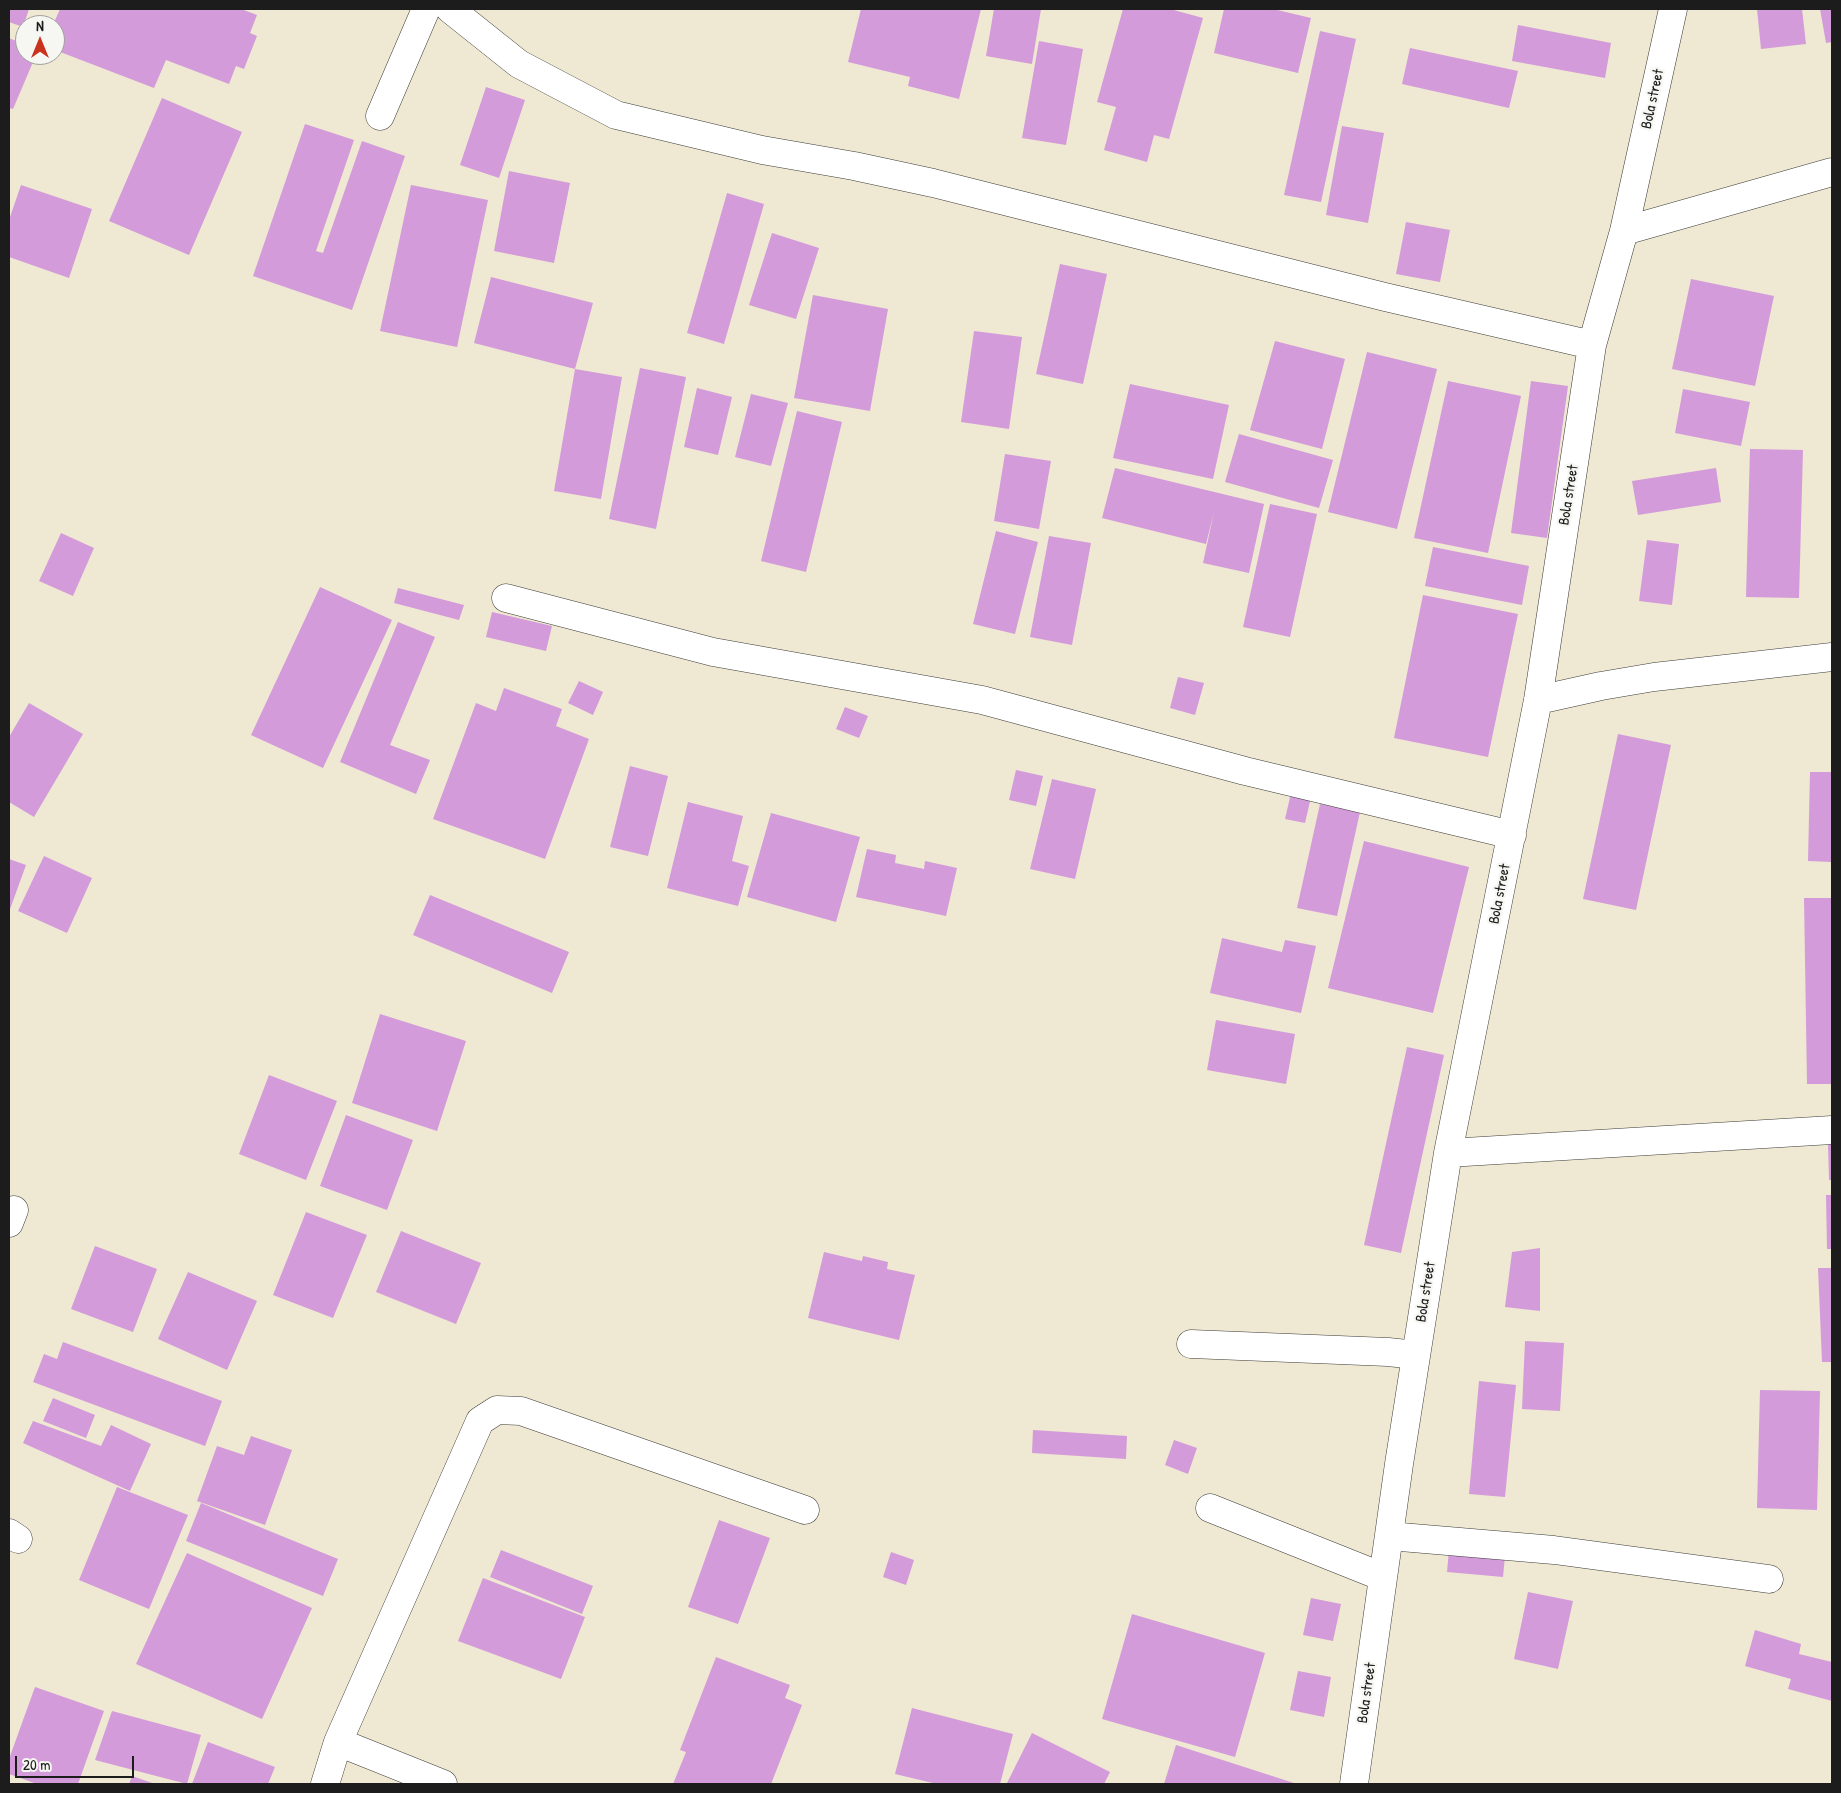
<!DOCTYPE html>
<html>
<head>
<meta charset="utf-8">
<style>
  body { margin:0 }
  #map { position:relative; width:1841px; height:1793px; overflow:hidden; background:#efe8d2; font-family:"Patrick Hand",sans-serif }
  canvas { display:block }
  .frame { position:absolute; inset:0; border:10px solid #1c1c1c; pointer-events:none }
  .north { position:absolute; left:15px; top:15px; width:50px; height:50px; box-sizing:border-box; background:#f6f6f2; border:1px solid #9f9f9c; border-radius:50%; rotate:0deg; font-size:14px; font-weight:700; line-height:20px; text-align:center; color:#1c1c1c }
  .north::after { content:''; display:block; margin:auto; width:18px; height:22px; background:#c8321e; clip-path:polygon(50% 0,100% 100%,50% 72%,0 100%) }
  .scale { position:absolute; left:15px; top:1756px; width:119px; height:22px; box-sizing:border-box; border:2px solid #1c1c1c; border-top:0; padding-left:6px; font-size:15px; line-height:18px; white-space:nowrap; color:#1c1c1c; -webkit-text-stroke:4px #f6f6f2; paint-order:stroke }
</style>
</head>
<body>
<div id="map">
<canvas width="1841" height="1793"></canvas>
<div class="frame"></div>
<div class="north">N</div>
<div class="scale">20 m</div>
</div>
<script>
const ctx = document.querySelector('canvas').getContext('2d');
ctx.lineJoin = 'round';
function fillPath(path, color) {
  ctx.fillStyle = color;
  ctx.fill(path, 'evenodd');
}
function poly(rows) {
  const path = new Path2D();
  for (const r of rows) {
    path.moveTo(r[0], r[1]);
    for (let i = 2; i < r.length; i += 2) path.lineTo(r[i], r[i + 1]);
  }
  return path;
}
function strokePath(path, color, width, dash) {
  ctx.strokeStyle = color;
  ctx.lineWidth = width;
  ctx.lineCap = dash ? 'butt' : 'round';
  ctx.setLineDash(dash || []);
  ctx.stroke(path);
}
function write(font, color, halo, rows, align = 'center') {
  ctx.font = font + ' "Patrick Hand",sans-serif';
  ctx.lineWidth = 4.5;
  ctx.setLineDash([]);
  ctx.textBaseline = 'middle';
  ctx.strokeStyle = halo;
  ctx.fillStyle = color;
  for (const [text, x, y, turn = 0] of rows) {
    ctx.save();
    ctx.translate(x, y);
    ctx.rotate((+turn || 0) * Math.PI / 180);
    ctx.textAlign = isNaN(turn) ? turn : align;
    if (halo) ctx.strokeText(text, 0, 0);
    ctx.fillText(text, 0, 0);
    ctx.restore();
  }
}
fillPath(poly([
  [9,9,29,9,23,27,9,22],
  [60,9,241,9,257,15,250,33,257,36,244,69,236,66,229,84,166,60,154,88,55,50,55,25,53,25],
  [861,9,981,9,959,99,908,86,910,77,848,62],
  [994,9,1041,9,1032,64,986,56],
  [1123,9,1170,9,1203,18,1169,139,1154,135,1147,162,1104,150,1116,107,1097,102],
  [1224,9,1273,9,1311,18,1298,73,1214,53],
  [1757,9,1802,9,1806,44,1761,49],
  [1820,9,1832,9,1832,42,1826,43],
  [1518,25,1611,43,1605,78,1512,61],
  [1320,31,1356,39,1321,202,1284,195],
  [9,38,25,45,25,55,36,55,13,109,9,108],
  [1039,41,1083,49,1066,145,1022,138],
  [1410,48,1518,71,1509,108,1402,84],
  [486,87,525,100,499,178,460,165],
  [162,98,242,132,189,255,109,221],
  [305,124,354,140,316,251,323,253,362,141,405,156,352,310,253,276],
  [1342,126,1384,133,1368,223,1326,215],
  [509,171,570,183,554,263,494,251],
  [21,185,92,209,69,278,9,257,9,220],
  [411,185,488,200,457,347,380,331],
  [727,193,764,204,724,344,687,333],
  [1406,222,1450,230,1440,282,1396,274],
  [772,233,819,248,796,319,749,305],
  [1060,264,1107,274,1083,384,1036,374],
  [491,277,593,303,575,369,474,343],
  [1691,279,1774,296,1755,386,1672,369],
  [813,295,888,309,870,411,794,398],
  [974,331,1022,337,1009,429,961,422],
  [1275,341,1345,359,1322,449,1250,430],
  [1367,352,1437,369,1397,529,1328,512],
  [640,368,686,377,656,529,609,519],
  [575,369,622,377,601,499,554,491],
  [1448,381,1521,396,1488,553,1414,538],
  [1531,381,1568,386,1547,538,1511,533],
  [1130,384,1229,405,1213,479,1113,458],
  [697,388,732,397,718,455,684,447],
  [1683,389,1750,402,1741,446,1675,433],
  [751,394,788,403,771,466,735,457],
  [797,411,842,422,806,572,761,561],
  [1239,434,1333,460,1319,508,1225,482],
  [1750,449,1803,450,1799,598,1746,597],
  [1005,454,1051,461,1039,529,994,521],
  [1115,468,1264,504,1249,573,1203,563,1214,512,1206,544,1102,518],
  [1716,468,1721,502,1638,515,1632,481],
  [1270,504,1317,514,1290,637,1243,627],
  [996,531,1038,542,1015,634,973,624],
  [61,533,94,548,73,596,39,581],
  [1049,536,1091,543,1072,645,1030,637],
  [1647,540,1679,544,1672,605,1639,601],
  [1433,547,1529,566,1522,605,1425,586],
  [320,587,392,620,323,768,251,735],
  [398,588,464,605,459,620,394,603],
  [1423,595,1518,614,1488,757,1394,738],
  [492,612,552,626,546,651,486,637],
  [398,622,435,637,390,745,430,760,416,794,340,762],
  [1178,677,1204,683,1195,715,1170,708],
  [579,681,603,692,593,715,568,703],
  [504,688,562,709,556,726,589,739,545,859,433,819,476,703,496,711],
  [29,703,83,734,34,817,9,802,9,737],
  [845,707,868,716,859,738,836,729],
  [1618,734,1671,745,1636,910,1583,899],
  [630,766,668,776,648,856,610,847],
  [1016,770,1043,776,1036,806,1009,800],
  [1810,772,1832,772,1832,862,1808,861],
  [1052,779,1096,789,1075,879,1030,869],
  [1291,793,1311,797,1305,823,1285,819],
  [688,802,743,816,732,861,749,866,738,906,667,888],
  [1320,804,1360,812,1337,916,1297,908],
  [771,813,860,837,836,922,747,897],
  [1364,841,1469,867,1433,1013,1328,988],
  [867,849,896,855,895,863,924,869,925,861,957,868,946,916,856,897],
  [44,856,92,878,67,933,18,911],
  [9,859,26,865,9,912],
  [430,895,569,952,552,993,413,935],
  [1804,898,1832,898,1832,1084,1807,1084],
  [1222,938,1282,952,1285,940,1316,946,1301,1013,1210,993],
  [380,1014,466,1041,437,1131,352,1103],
  [1216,1020,1295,1034,1286,1084,1207,1070],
  [1407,1047,1444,1055,1401,1253,1364,1245],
  [269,1075,337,1101,306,1180,239,1154],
  [346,1115,413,1140,387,1210,320,1186],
  [1828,1144,1832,1144,1832,1180,1829,1180],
  [1826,1195,1832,1195,1832,1249,1827,1249],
  [306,1212,367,1235,333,1318,273,1295],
  [401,1231,481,1263,456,1324,376,1292],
  [95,1246,157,1269,133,1332,71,1309],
  [1540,1248,1540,1311,1505,1307,1512,1252],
  [824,1252,862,1261,863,1256,888,1262,887,1269,915,1275,899,1340,808,1318],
  [1818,1268,1832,1268,1832,1362,1822,1362],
  [188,1272,257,1301,227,1370,158,1339],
  [1525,1341,1564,1343,1560,1411,1522,1409],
  [63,1342,222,1401,205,1446,33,1382,44,1354,57,1359],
  [1479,1381,1516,1385,1505,1497,1469,1494],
  [1760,1390,1820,1391,1817,1510,1757,1508],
  [53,1398,95,1415,86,1438,43,1421],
  [33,1421,101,1446,111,1425,151,1444,130,1491,23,1443],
  [1033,1430,1127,1436,1126,1459,1032,1453],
  [251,1436,292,1450,265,1525,197,1501,217,1446,244,1455],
  [1174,1440,1197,1448,1188,1474,1165,1465],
  [117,1487,188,1515,149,1609,79,1580],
  [201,1503,338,1559,323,1596,186,1541],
  [719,1520,770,1538,738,1624,688,1607],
  [501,1550,593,1586,582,1614,490,1577],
  [1449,1550,1505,1556,1503,1577,1447,1572],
  [891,1552,914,1560,906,1585,883,1577],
  [187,1553,312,1608,262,1719,136,1664],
  [483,1578,585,1617,561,1679,458,1641],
  [1528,1592,1573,1601,1558,1669,1514,1659],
  [1311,1598,1341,1604,1333,1641,1303,1635],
  [1132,1614,1265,1653,1235,1757,1102,1719],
  [1755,1630,1801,1644,1799,1654,1832,1662,1832,1701,1788,1689,1791,1679,1745,1666],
  [716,1657,790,1685,785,1698,802,1705,771,1784,673,1784,686,1752,680,1750],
  [1298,1671,1331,1677,1324,1717,1290,1710],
  [35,1687,104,1711,78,1784,37,1784,9,1774,9,1759],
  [912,1708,1013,1734,1000,1784,937,1784,895,1774],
  [112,1711,201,1735,187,1784,95,1760],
  [1032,1733,1110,1772,1104,1784,1010,1784,1007,1783],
  [208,1742,275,1767,268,1784,192,1784],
  [1176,1745,1297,1784,1164,1784],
  [132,1776,155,1784,129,1784]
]), '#d39bda');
const minor = poly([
  [450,9,519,64,616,115,762,150,854,166,933,183,1385,297,1592,345],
  [380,116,426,9],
  [1624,231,1832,172],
  [506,598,713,652,982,700,1245,771,1512,835],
  [1538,700,1601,686,1654,677,1832,657],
  [1448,1153,1832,1130],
  [9,1223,14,1210],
  [1191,1344,1388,1352,1416,1355],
  [1210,1508,1383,1577],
  [9,1533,18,1539],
  [1389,1536,1554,1550,1769,1579],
  [338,1742,480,1421,497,1410,521,1411,805,1510],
  [325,1784,338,1742,443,1784],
  [1354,1784,1399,1464,1448,1153,1538,700,1592,345,1624,231,1673,9]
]);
strokePath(minor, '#3c3b37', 29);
strokePath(minor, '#fff', 28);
write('15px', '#1c1c1c', '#f6f6f2', [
  ["Bola street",1653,99,-78],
  ["Bola street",1569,495,-81],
  ["Bola street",1500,894,-79],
  ["Bola street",1426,1292,-81],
  ["Bola street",1367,1693,-82]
]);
</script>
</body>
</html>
